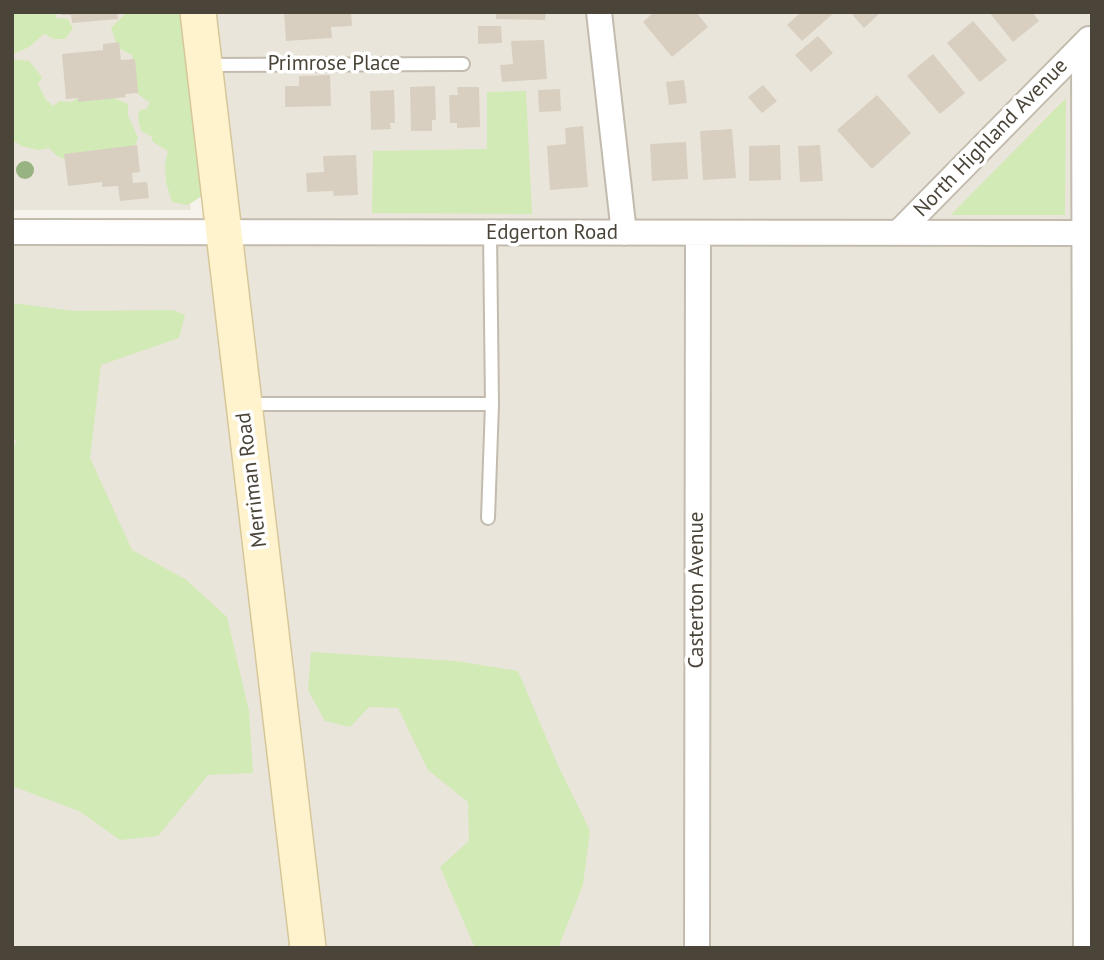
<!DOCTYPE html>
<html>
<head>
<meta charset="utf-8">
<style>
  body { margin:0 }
  #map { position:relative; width:1104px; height:960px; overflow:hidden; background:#f6f3ec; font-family:"PT Sans",sans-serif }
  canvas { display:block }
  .frame { position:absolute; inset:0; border:14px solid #4b4439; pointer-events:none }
</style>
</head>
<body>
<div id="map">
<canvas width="1104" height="960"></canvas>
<div class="frame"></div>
</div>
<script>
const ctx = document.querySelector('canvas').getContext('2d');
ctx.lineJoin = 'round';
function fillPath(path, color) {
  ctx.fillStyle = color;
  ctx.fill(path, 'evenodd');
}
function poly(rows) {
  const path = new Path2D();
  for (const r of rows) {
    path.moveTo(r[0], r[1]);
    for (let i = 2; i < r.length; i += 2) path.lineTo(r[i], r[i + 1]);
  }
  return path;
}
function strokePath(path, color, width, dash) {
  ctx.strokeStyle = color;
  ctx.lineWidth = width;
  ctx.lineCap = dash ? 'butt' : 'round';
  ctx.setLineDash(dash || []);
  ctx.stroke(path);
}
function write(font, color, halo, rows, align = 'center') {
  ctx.font = font + ' "PT Sans",sans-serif';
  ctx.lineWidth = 7;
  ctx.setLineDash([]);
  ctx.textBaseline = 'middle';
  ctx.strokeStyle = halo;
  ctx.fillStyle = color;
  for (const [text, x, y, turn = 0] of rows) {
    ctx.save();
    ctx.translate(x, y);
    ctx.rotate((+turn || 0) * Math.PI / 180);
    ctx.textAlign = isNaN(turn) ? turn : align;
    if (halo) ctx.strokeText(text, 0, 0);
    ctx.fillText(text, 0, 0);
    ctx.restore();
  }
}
fillPath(poly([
  [12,12,169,12,191,210,12,210],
  [198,12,1092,12,1092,948,12,948,12,234,224,232]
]), '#eae5da');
fillPath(poly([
  [12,12,55,12,56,18,68,19,73,28,65,39,54,39,44,34,29,47,12,55],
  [130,12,201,12,205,194,188,205,172,202,166,182,165,165,168,151,153,142,151,136,141,131,138,119,139,110,146,109,150,103,133,90,132,55,118,48,111,28,125,14],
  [12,59,29,61,42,77,38,84,46,100,53,106,60,101,72,102,81,96,110,96,128,104,128,116,138,138,134,148,72,162,57,156,49,148,39,150,21,146,16,142,12,143],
  [526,91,532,214,372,213,373,151,487,149,487,92],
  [1066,98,1065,215,951,215],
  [12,303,74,311,173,310,185,315,179,338,101,365,90,458,132,550,185,579,227,617,249,711,253,773,208,775,158,836,120,840,79,811,12,786,12,450,17,441,12,438],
  [311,652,456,661,518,671,557,763,590,831,583,885,558,948,475,948,440,867,469,841,468,802,428,770,398,708,369,707,350,727,325,721,308,690]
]), '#d2eab5');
fillPath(poly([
  [62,12,117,12,118,19,72,23,71,15,62,15],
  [284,12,351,12,352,26,331,27,332,38,286,41],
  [496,12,546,12,545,20,496,19],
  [654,12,696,12,708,27,672,57,643,22],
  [801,12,835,12,802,41,787,25],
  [850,12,881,12,864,28],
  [989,12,1032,12,1039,21,1013,42],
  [973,21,1007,60,980,82,947,43],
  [478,26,501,26,502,43,478,44],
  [818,36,833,53,811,72,795,55],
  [544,40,547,79,502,82,500,65,513,64,511,41],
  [119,42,121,60,135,59,138,93,125,94,126,97,78,102,78,98,66,99,62,54,103,50,103,44],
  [933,54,965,93,940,114,907,76],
  [330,75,331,106,285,107,285,86,299,86,299,76],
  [684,80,687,103,669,105,666,82],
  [763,85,777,101,762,113,748,97],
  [435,86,436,120,432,120,432,131,411,131,410,87],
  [457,87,479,87,480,127,457,128,457,123,450,123,449,95,458,95],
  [560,89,561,111,539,112,538,90],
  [394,90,395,123,390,123,391,129,371,130,370,91],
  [877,95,911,133,872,169,837,130],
  [583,126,588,187,550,190,547,146,566,144,565,128],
  [732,129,736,178,703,180,700,131],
  [686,142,688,179,652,181,650,144],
  [137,145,140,172,132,173,133,183,147,182,149,198,120,201,118,186,102,187,102,182,68,186,64,154],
  [780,145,781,180,749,181,749,146],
  [820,145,823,181,800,182,798,146],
  [356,155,358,195,334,196,333,191,307,192,306,173,324,172,323,156]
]), '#d8cfc1');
const lane = poly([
  [205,65,463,64],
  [248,404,492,404],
  [488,518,492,404,490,233]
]);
const street = poly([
  [599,12,624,233],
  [1084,44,1086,948],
  [12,232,1092,233],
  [898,233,1089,39],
  [697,948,698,233]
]);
const secondary = poly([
  [198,12,308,948]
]);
strokePath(lane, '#c2bbae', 16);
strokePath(street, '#c2bbae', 28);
strokePath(secondary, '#d6c79b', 38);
strokePath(lane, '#fff', 12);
strokePath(street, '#fff', 24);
strokePath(secondary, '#fff3cd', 35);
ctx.fillStyle = '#97b381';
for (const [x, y] of [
  [25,170]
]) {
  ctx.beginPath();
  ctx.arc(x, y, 9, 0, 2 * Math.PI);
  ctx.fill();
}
write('21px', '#4b4439', '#fff', [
  ["Primrose Place",334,64],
  ["North Highland Avenue",991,138,-46],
  ["Edgerton Road",552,233],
  ["Merriman Road",252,480,-97],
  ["Casterton Avenue",697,590,-90]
]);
</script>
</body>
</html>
